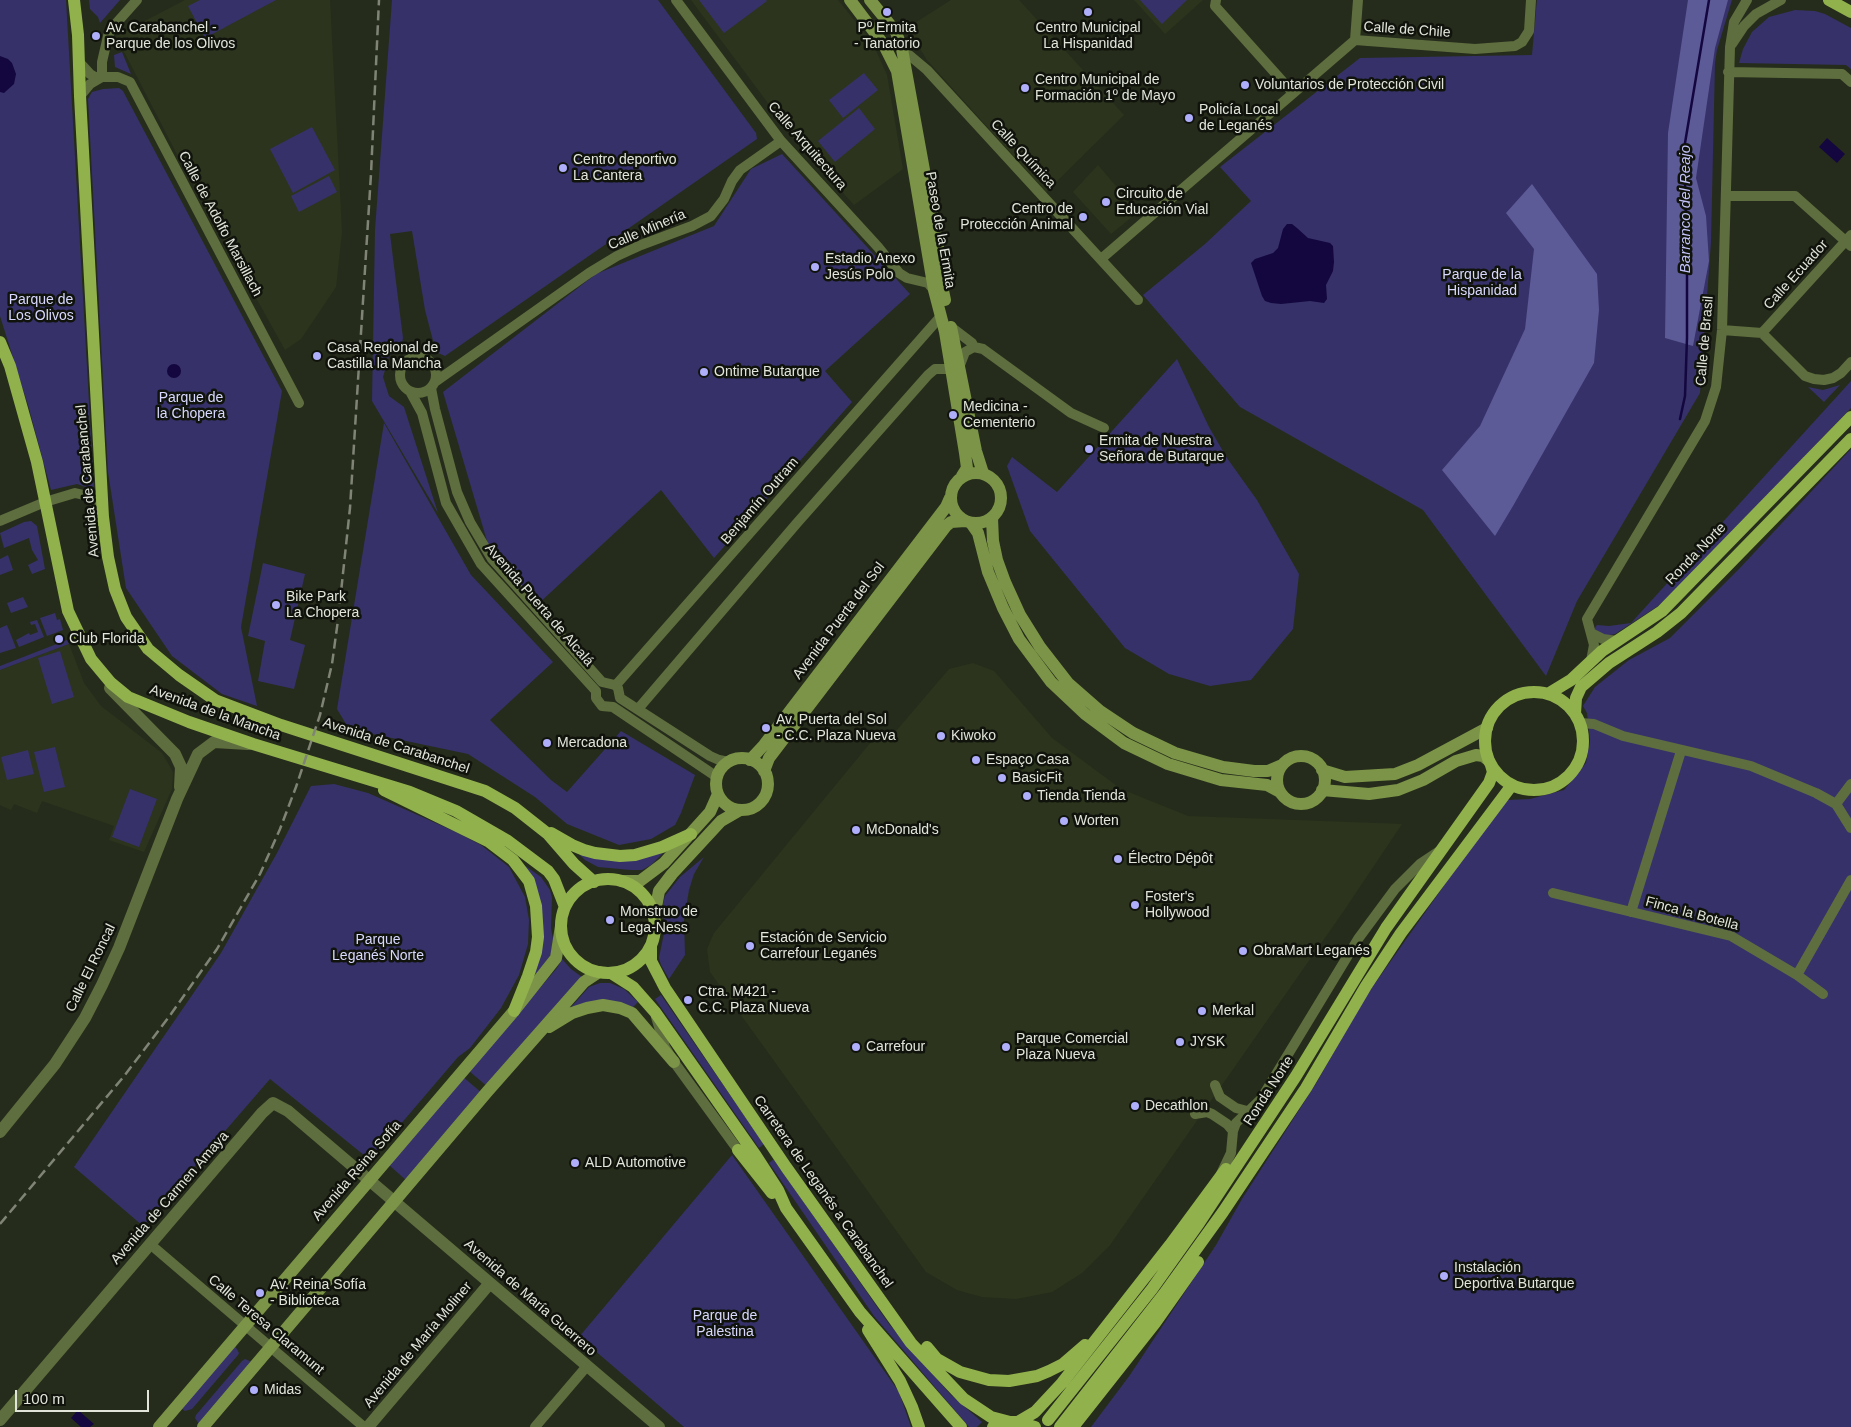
<!DOCTYPE html>
<html>
<head>
<meta charset="utf-8">
<style>
  body { margin:0 }
  #map { position:relative; width:1851px; height:1427px; overflow:hidden; background:#262c1b; font-family:Arial,sans-serif }
  canvas { display:block }
  .scale { position:absolute; left:15px; top:1390px; width:134px; height:22px; box-sizing:border-box; border:2px solid #e1e5da; border-top:0; padding-left:6px; font-size:15px; line-height:18px; white-space:nowrap; color:#e1e5da; -webkit-text-stroke:4px #10130c; paint-order:stroke }
</style>
</head>
<body>
<div id="map">
<canvas width="1851" height="1427"></canvas>
<div class="scale">100 m</div>
</div>
<script>
const ctx = document.querySelector('canvas').getContext('2d');
ctx.lineJoin = 'round';
function fillPath(path, color) {
  ctx.fillStyle = color;
  ctx.fill(path, 'evenodd');
}
function poly(rows) {
  const path = new Path2D();
  for (const r of rows) {
    if (r.length === 3) {
      path.moveTo(r[0] + r[2], r[1]);
      path.arc(r[0], r[1], r[2], 0, 2 * Math.PI);
      continue;
    }
    path.moveTo(r[0], r[1]);
    for (let i = 2; i < r.length; i += 2) path.lineTo(r[i], r[i + 1]);
  }
  return path;
}
function strokePath(path, color, width, dash) {
  ctx.strokeStyle = color;
  ctx.lineWidth = width;
  ctx.lineCap = dash ? 'butt' : 'round';
  ctx.setLineDash(dash || []);
  ctx.stroke(path);
}
function write(font, color, halo, rows, align = 'center') {
  ctx.font = font + ' Arial,sans-serif';
  ctx.lineWidth = 5;
  ctx.setLineDash([]);
  ctx.textBaseline = 'middle';
  ctx.strokeStyle = halo;
  ctx.fillStyle = color;
  for (const [text, x, y, turn = 0] of rows) {
    ctx.save();
    ctx.translate(x, y);
    ctx.rotate((+turn || 0) * Math.PI / 180);
    ctx.textAlign = isNaN(turn) ? turn : align;
    if (halo) ctx.strokeText(text, 0, 0);
    ctx.fillText(text, 0, 0);
    ctx.restore();
  }
}
fillPath(poly([
  [185,0,330,0,342,232,336,287,301,339,285,350,184,168,116,36],
  [691,0,838,0,872,42,887,75,903,169,854,205,794,138],
  [951,0,1019,0,1124,115,1046,192,927,60,907,28],
  [1134,0,1203,0,1165,34],
  [1098,165,1138,212,1111,234,1073,192],
  [69,644,84,683,101,706,162,753,173,772,172,789,144,852,109,840,114,826,42,801,37,813,14,804,11,810,0,805,0,670],
  [973,663,994,671,1052,738,1121,789,1188,816,1402,824,1343,912,1110,1245,1082,1273,1052,1292,1016,1299,982,1297,957,1290,926,1272,710,972,707,949,714,933,871,742,891,737,949,669]
]), '#2c341d');
fillPath(poly([
  [0,0,66,0,94,490,77,484,51,490,28,405,0,316],
  [89,0,120,0,100,23,98,17,90,9],
  [200,0,276,0,205,38,188,6],
  [392,0,658,0,756,133,757,139,445,356,436,352,425,310,412,231,390,234,403,338,402,343,389,356,383,377,389,396,404,407,438,513,372,401,375,230],
  [699,0,766,0,767,1,724,33],
  [1140,0,1187,0,1162,24],
  [1537,0,1732,0,1717,50,1715,63,1711,242,1700,393,1577,601,1546,676,1423,510,1240,407,1143,295,1205,244,1251,201,1220,167,1360,58,1532,55],
  [1795,10,1815,11,1825,14,1851,28,1851,69,1846,65,1739,63,1743,49,1752,32,1769,17],
  [122,52,131,74,115,67,114,55],
  [864,73,878,90,843,118,829,100],
  [119,88,123,91,282,391,241,627,257,706,222,694,172,656,126,588,108,472,88,99,92,92,103,89],
  [859,108,875,129,835,162,818,141],
  [312,127,335,170,293,193,270,149],
  [782,154,910,294,825,371,852,402,714,558,661,490,537,605,490,551,443,392,596,274,714,226,751,169],
  [329,176,337,192,299,212,291,196],
  [1177,359,1209,427,1227,458,1257,500,1299,574,1293,629,1251,680,1210,686,1169,674,1125,648,1030,531,1007,466,1012,457,1057,492],
  [1851,381,1851,408,1675,591,1658,606,1615,634,1605,636,1597,631,1594,629,1597,625,1609,626,1631,623],
  [1840,385,1824,402,1808,387,1823,390],
  [384,423,471,575,553,662,490,720,551,780,567,792,621,731,695,775,681,813,675,825,651,839,619,845,567,824,535,797,468,754,349,729,337,709],
  [1851,449,1851,1427,1091,1427,1130,1375,1216,1245,1242,1199,1317,1082,1364,999,1460,863,1507,800,1530,799,1564,790,1586,763,1590,741,1587,713,1583,706,1595,687,1629,660,1670,638,1740,568],
  [31,521,37,526,45,569,32,574,28,565,38,560,32,550,29,538,4,548,0,533,24,522],
  [8,555,13,570,0,575,0,559],
  [263,563,305,574,290,640,305,645,294,689,258,681,265,641,248,636],
  [23,597,28,607,11,613,7,603],
  [55,613,57,620,60,619,63,630,47,636,40,618],
  [37,620,44,637,19,647,16,640,29,633,30,635,38,632,35,624,31,625,30,622],
  [7,625,16,648,0,653,0,628],
  [67,640,69,644,0,670,0,666],
  [60,651,74,697,52,704,38,658],
  [55,747,65,787,44,792,34,752],
  [28,750,34,774,7,780,1,757],
  [334,784,368,793,456,832,481,845,509,867,525,897,529,920,528,944,519,975,501,1008,470,1048,458,1057,370,1160,270,1079,143,1226,74,1167,221,953,277,853,311,786],
  [130,789,157,799,139,847,112,837],
  [667,849,651,865,642,870,631,870,598,867,585,860,576,851],
  [704,857,694,874,689,890,684,920,685,955,669,979,661,965,659,958,665,928,663,904,665,896,680,877],
  [524,865,541,877,550,890,552,898,551,928,553,939,551,955,536,975,534,974,538,961],
  [562,959,571,969,582,977,488,1087,469,1071,557,968],
  [600,983,610,983,624,989,638,1002,632,1008,574,1008,572,1006,589,987],
  [661,995,764,1144,759,1148,655,999],
  [463,1077,482,1093,407,1181,389,1165],
  [732,1155,899,1392,911,1427,684,1427,579,1337],
  [774,1159,889,1324,950,1394,982,1422,977,1427,969,1427,874,1316,769,1163],
  [235,1346,239,1353,238,1355,192,1409,185,1411,181,1408],
  [245,1359,252,1362,199,1424,195,1418,196,1415,242,1361]
]), '#363169');
fillPath(poly([
  [1688,0,1728,0,1715,48,1696,178,1706,216,1709,261,1693,346,1665,338,1668,133],
  [1532,184,1597,274,1599,310,1594,363,1513,506,1495,536,1442,470,1480,426,1525,329,1534,249,1506,213]
]), '#5d5a98');
fillPath(poly([
  [0,56,8,59,12,63,16,74,14,84,4,93,0,92],
  [1827,138,1845,154,1837,163,1819,147],
  [1287,224,1292,224,1297,228,1308,238,1330,243,1333,246,1334,262,1333,271,1326,285,1327,299,1324,303,1310,301,1281,304,1271,303,1265,301,1262,296,1251,263,1255,259,1273,253,1278,248,1283,229],
  [174,371,7],
  [78,1410,94,1424,90,1427,81,1427,71,1418]
]), '#14073f');
strokePath(poly([
  [1680,419,1685,396,1687,338,1687,253,1684,149,1709,0]
]), '#14073f', 2.5);
strokePath(poly([
  [676,0,781,141,878,247,899,273,907,278,928,283,934,290],
  [1216,0,1215,6,1293,93],
  [1355,40,1358,0],
  [1732,44,1744,26,1756,14,1781,0],
  [902,49,927,70,1138,300],
  [79,62,90,74,95,77,118,77,130,82,299,403],
  [1728,72,1842,74,1851,82],
  [102,77,102,62,108,36,112,28,137,0],
  [80,96,90,84,102,77],
  [1726,196,1795,196,1851,246],
  [1101,259,1355,40,1475,49,1515,46,1522,42,1529,31,1531,0],
  [951,327,972,343,974,347,983,349,1071,413,1104,428],
  [1722,330,1762,333,1805,376,1814,379,1824,380,1833,378,1841,373,1851,362],
  [1762,333,1851,235],
  [418,375,18],
  [960,365,965,352,974,347],
  [435,382,589,273,617,256,641,245,692,226,711,216,724,199,732,181,740,170,781,141],
  [431,388,435,409,457,492,470,522,492,559,602,682,615,685,618,688,620,698,710,756,719,760,729,762],
  [411,393,422,413,446,503,481,564,596,691,596,698,602,706,613,707,717,777],
  [0,521,45,502,75,493,88,496,98,506,102,516],
  [1591,633,1603,639,1617,641],
  [1591,661,1594,645,1587,619,1705,421,1716,387,1722,330,1730,47,1734,22,1747,0],
  [616,685,941,316],
  [638,709,797,523,928,375,935,369,950,369],
  [1580,723,1594,724,1623,736,1751,766,1816,793,1836,804,1851,828],
  [1836,804,1851,784],
  [1553,893,1731,936,1797,975,1823,994],
  [1631,912,1681,751],
  [1797,975,1851,880],
  [656,1017,665,1047,674,1062,738,1150],
  [1215,1085,1220,1097,1236,1108,1247,1111],
  [1195,1114,1207,1112,1212,1114,1227,1124,1233,1131],
  [1221,1174,1231,1153,1233,1131,1236,1123,1261,1099,1358,939,1395,889,1420,864,1438,852],
  [150,1244,364,1427],
  [535,1427,587,1366]
]), '#5e6e3f', 10);
strokePath(poly([
  [110,688,175,754,181,767,180,787],
  [0,1132,55,1064,85,1018,102,985,119,948,177,799,198,754,214,742,248,744],
  [0,1420,262,1113,273,1103,288,1111,659,1427],
  [368,1427,490,1283]
]), '#5e6e3f', 12);
strokePath(poly([
  [850,0,884,45,897,71,934,290,945,332,965,453,967,468,962,476],
  [870,0,896,32,902,49,942,269,942,286,945,300],
  [951,327,976,451,983,473],
  [976,498,25],
  [992,518,993,541,997,560,1005,582,1020,615,1040,647,1068,683,1100,711,1133,733,1175,753,1223,767,1254,771,1268,771,1282,765],
  [971,523,978,533,988,572,1003,608,1019,639,1051,682,1085,714,1124,743,1168,764,1221,780,1267,785,1280,792],
  [1301,780,24],
  [742,784,26],
  [750,760,764,745,946,507,950,498],
  [1322,770,1345,777,1395,774,1418,765,1487,728],
  [764,771,769,758,946,526,951,522,965,521],
  [1322,790,1369,794,1398,790,1423,780,1456,761,1476,755,1483,756,1489,761],
  [622,881,640,881,664,863,710,812,718,794],
  [654,917,659,891,672,874,721,821,740,810],
  [549,1027,572,1013,587,1008,603,1005,620,1008,632,1013,674,1062],
  [159,1427,514,1011,556,958,561,926],
  [203,1427,487,1092,584,982,599,972]
]), '#7b9447', 12);
strokePath(poly([
  [74,0,78,35,80,96,103,517,108,557,115,589,126,617,148,649,179,675,215,700,281,725,485,791,515,808,548,834,574,864,594,882],
  [1829,0,1851,12],
  [0,342,10,366,37,462,68,611,91,659,111,683,128,697,189,722,253,744,410,792,456,811,508,841,548,871,554,879,565,907],
  [1534,741,49],
  [1548,694,1571,680,1602,651,1662,611,1851,417],
  [1575,714,1576,698,1581,687,1609,663,1657,632,1681,613,1851,439],
  [384,790,488,841,513,860,529,881,536,906,538,937,536,952,528,976,514,1011],
  [551,833,572,845,584,850,595,853,620,856,635,855,662,847,691,834],
  [608,926,47],
  [651,946,651,961,665,988,786,1167,911,1343,964,1399,991,1417,1010,1422],
  [611,973,633,987,655,1012,756,1156,778,1190,786,1208,860,1312,961,1427],
  [738,1150,772,1193],
  [868,1330,900,1381,912,1407,919,1427],
  [927,1347,937,1359,960,1372,989,1380,1009,1381,1037,1376,1049,1371,1063,1364,1085,1345],
  [1048,1420,1152,1289,1199,1223,1296,1076,1386,928,1489,783,1493,772,1491,765],
  [1018,1422,1035,1412,1062,1383,1170,1245,1226,1169],
  [993,1427,1010,1422,1018,1422,1035,1427],
  [1060,1427,1164,1294,1223,1212,1306,1088,1366,986,1401,933,1512,785],
  [1073,1427,1155,1323,1198,1262]
]), '#91b14c', 12);
strokePath(poly([
  [0,1224,125,1075,171,1014,217,949,260,874,280,829,296,787,320,715,332,664,338,620,350,508,371,174,379,0]
]), '#7f8476', 2.5, [10, 5]);
for (const [x, y, r, color] of [
  [887,12,5,"#afaefa"],
  [1088,12,5,"#afaefa"],
  [96,36,5,"#afaefa"],
  [1245,85,5,"#afaefa"],
  [1025,88,5,"#afaefa"],
  [1189,118,5,"#afaefa"],
  [563,168,5,"#afaefa"],
  [1106,202,5,"#afaefa"],
  [1083,217,5,"#afaefa"],
  [815,267,5,"#afaefa"],
  [317,356,5,"#afaefa"],
  [704,372,5,"#afaefa"],
  [953,415,5,"#afaefa"],
  [1089,449,5,"#afaefa"],
  [276,605,5,"#afaefa"],
  [59,639,5,"#afaefa"],
  [766,728,5,"#afaefa"],
  [941,736,5,"#afaefa"],
  [547,743,5,"#afaefa"],
  [976,760,5,"#afaefa"],
  [1002,778,5,"#afaefa"],
  [1027,796,5,"#afaefa"],
  [1064,821,5,"#afaefa"],
  [856,830,5,"#afaefa"],
  [1118,859,5,"#afaefa"],
  [1135,905,5,"#afaefa"],
  [610,920,5,"#afaefa"],
  [750,946,5,"#afaefa"],
  [1243,951,5,"#afaefa"],
  [688,1000,5,"#afaefa"],
  [1202,1011,5,"#afaefa"],
  [1180,1042,5,"#afaefa"],
  [856,1047,5,"#afaefa"],
  [1006,1047,5,"#afaefa"],
  [1135,1106,5,"#afaefa"],
  [575,1163,5,"#afaefa"],
  [1444,1276,5,"#afaefa"],
  [260,1293,5,"#afaefa"],
  [254,1390,5,"#afaefa"]
]) {
  const dot = new Path2D();
  dot.arc(x, y, r, 0, 2 * Math.PI);
  ctx.fillStyle = color;
  ctx.fill(dot);
  strokePath(dot, '#10130c', 2);
}
write('14px', '#e1e5da', '#10130c', [
  ["Av. Carabanchel -",106,28],
  ["Parque de los Olivos",106,44],
  ["Pº Ermita",887,28,"center"],
  ["- Tanatorio",887,44,"center"],
  ["Centro Municipal",1088,28,"center"],
  ["La Hispanidad",1088,44,"center"],
  ["Centro Municipal de",1035,80],
  ["Formación 1º de Mayo",1035,96],
  ["Voluntarios de Protección Civil",1255,85],
  ["Policía Local",1199,110],
  ["de Leganés",1199,126],
  ["Centro deportivo",573,160],
  ["La Cantera",573,176],
  ["Circuito de",1116,194],
  ["Educación Vial",1116,210],
  ["Centro de",1073,209,"right"],
  ["Protección Animal",1073,225,"right"],
  ["Estadio Anexo",825,259],
  ["Jesús Polo",825,275],
  ["Casa Regional de",327,348],
  ["Castilla la Mancha",327,364],
  ["Ontime Butarque",714,372],
  ["Medicina -",963,407],
  ["Cementerio",963,423],
  ["Ermita de Nuestra",1099,441],
  ["Señora de Butarque",1099,457],
  ["Bike Park",286,597],
  ["La Chopera",286,613],
  ["Club Florida",69,639],
  ["Av. Puerta del Sol",776,720],
  ["- C.C. Plaza Nueva",776,736],
  ["Kiwoko",951,736],
  ["Mercadona",557,743],
  ["Espaço Casa",986,760],
  ["BasicFit",1012,778],
  ["Tienda Tienda",1037,796],
  ["Worten",1074,821],
  ["McDonald's",866,830],
  ["Électro Dépôt",1128,859],
  ["Foster's",1145,897],
  ["Hollywood",1145,913],
  ["Monstruo de",620,912],
  ["Lega-Ness",620,928],
  ["Estación de Servicio",760,938],
  ["Carrefour Leganés",760,954],
  ["ObraMart Leganés",1253,951],
  ["Ctra. M421 -",698,992],
  ["C.C. Plaza Nueva",698,1008],
  ["Merkal",1212,1011],
  ["Parque Comercial",1016,1039],
  ["Plaza Nueva",1016,1055],
  ["JYSK",1190,1042],
  ["Carrefour",866,1047],
  ["Decathlon",1145,1106],
  ["ALD Automotive",585,1163],
  ["Instalación",1454,1268],
  ["Deportiva Butarque",1454,1284],
  ["Av. Reina Sofía",270,1285],
  ["- Biblioteca",270,1301],
  ["Midas",264,1390]
], 'left');
write('14px', '#e1e5da', '#10130c', [
  ["Calle de Chile",1407,30,4],
  ["Calle Arquitectura",807,146,49],
  ["Calle Química",1023,154,47],
  ["Calle de Adolfo Marsillach",220,224,62],
  ["Calle Minería",647,230,-23],
  ["Paseo de la Ermita",940,230,80],
  ["Calle Ecuador",1796,275,-48],
  ["Calle de Brasil",1705,341,-85],
  ["Avenida de Carabanchel",88,481,-95],
  ["Benjamín Outram",760,501,-49],
  ["Ronda Norte",1696,554,-46],
  ["Avenida Puerta de Alcalá",539,605,49],
  ["Avenida Puerta del Sol",839,621,-53],
  ["Avenida de la Mancha",215,713,20],
  ["Avenida de Carabanchel",396,746,18],
  ["Finca la Botella",1692,914,15],
  ["Calle El Roncal",91,968,-64],
  ["Ronda Norte",1269,1091,-57],
  ["Avenida Reina Sofía",357,1171,-49],
  ["Carretera de Leganés a Carabanchel",823,1192,55],
  ["Avenida de Carmen Amaya",170,1198,-49],
  ["Avenida de María Guerrero",530,1298,41],
  ["Calle Teresa Claramunt",266,1325,40],
  ["Avenida de María Moliner",418,1345,-50]
]);
write('14px', '#d9d9ff', '#10130c', [
  ["Parque de la",1482,275],
  ["Hispanidad",1482,291],
  ["Parque de",41,300],
  ["Los Olivos",41,316],
  ["Parque de",191,398],
  ["la Chopera",191,414],
  ["Parque",378,940],
  ["Leganés Norte",378,956],
  ["Parque de",725,1316],
  ["Palestina",725,1332]
]);
write('italic 15px', '#c1c1f8', '#10130c', [
  ["Barranco del Reajo",1686,209,-90]
]);
</script>
</body>
</html>
